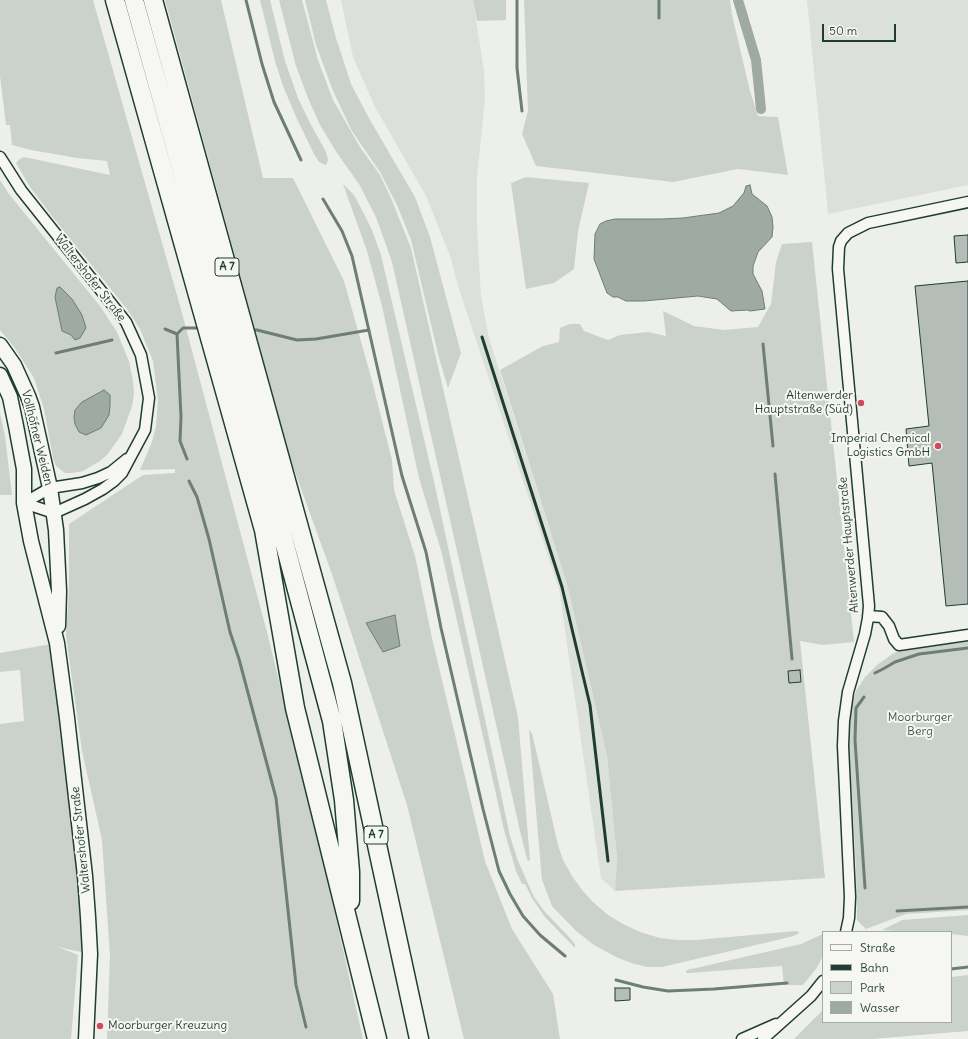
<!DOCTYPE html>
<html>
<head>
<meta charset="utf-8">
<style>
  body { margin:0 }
  #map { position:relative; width:968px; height:1039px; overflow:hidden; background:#edefea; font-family:Delius,sans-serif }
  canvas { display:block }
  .legend { position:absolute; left:822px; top:931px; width:130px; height:92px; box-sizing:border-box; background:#f6f6f2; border:1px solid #a0aca6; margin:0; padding:5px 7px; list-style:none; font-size:12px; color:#1f3d34 }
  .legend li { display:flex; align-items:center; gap:8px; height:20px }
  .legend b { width:20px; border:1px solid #a0aca6 }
  .scale { position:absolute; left:822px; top:24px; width:74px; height:18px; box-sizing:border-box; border:2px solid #1f3d34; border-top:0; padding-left:5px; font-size:12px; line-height:14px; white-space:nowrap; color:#1f3d34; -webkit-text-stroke:3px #f6f6f2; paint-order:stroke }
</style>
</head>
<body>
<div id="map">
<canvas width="968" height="1039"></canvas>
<ul class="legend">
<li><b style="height:5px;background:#f6f6f2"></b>Straße</li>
<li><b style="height:5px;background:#1f3d34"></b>Bahn</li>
<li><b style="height:11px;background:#cbd2cc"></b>Park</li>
<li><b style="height:11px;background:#9faaa4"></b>Wasser</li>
</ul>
<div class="scale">50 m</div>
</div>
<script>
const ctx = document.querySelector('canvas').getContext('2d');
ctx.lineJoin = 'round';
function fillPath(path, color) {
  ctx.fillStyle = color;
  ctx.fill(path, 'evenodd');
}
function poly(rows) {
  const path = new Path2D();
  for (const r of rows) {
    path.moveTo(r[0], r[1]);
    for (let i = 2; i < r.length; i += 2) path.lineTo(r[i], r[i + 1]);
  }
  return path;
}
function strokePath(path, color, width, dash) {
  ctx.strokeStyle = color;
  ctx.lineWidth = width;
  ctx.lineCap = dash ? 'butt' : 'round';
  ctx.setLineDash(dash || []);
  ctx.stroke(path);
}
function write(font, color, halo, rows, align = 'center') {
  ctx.font = font + ' Delius,sans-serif';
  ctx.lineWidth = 4;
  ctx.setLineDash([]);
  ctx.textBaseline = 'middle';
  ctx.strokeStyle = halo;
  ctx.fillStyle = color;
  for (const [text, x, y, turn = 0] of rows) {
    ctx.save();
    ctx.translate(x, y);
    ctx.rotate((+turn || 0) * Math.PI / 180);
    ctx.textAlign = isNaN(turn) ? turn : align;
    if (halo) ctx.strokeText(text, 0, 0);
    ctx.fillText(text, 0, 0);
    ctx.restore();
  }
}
fillPath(poly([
  [341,0,473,0,484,71,485,98,477,178,477,226,481,296,489,338,568,588,607,756,617,858,615,891,601,878,559,589,458,286,450,256,426,196,374,105,353,57],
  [807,0,968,0,968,185,828,214]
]), '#dce0db');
fillPath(poly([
  [0,0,93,0,182,313,268,636,323,860,363,1039,107,1039,110,956,102,840,82,751,66,636,69,589,69,524,143,475,175,473,175,469,140,470,152,442,156,426,158,400,153,361,140,329,127,309,51,215,30,187,16,163,20,159,24,157,29,158,110,175,107,161,77,158,31,150,12,145,10,125,6,125,0,76],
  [165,0,221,0,263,178,293,178,344,281,371,377,392,460,394,490,415,556,432,638,485,861,512,929,553,994,560,1039,464,1039,407,805,333,577,291,461],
  [260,0,270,0,285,61,298,98,310,123,326,152,328,160,326,165,319,162,314,154,297,119,283,86,275,61],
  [279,0,302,0,318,60,333,100,360,147,380,175,391,198,411,248,518,717,530,860,528,861,527,859,520,831,392,262,376,217,359,184,337,153,320,125,308,98,296,66],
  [305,0,326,0,336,38,351,84,370,120,415,197,430,237,461,353,448,388,439,358,411,240,397,205,380,172,352,131,333,91,316,45],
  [473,0,506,0,506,20,477,21],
  [524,0,730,0,732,15,750,91,758,116,778,117,788,175,738,169,673,182,536,166,522,134,528,111],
  [526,177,589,183,578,231,574,269,554,283,526,289,511,183],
  [0,180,9,194,100,306,117,332,129,361,133,381,134,394,132,406,122,434,107,455,100,461,83,471,72,473,65,473,56,466,53,458,44,409,34,378,14,347,0,330],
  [343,184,354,195,363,212,372,230,381,255,435,486,510,836,518,861,534,897,545,912,569,937,575,944,575,948,544,916,532,898,525,884,522,884,516,871,504,830,442,554,419,478,382,306,367,251],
  [812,242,854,642,823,645,800,641,825,878,615,891,617,858,607,756,568,588,500,370,543,346,559,342,560,328,570,324,580,324,584,331,608,340,620,335,648,332,666,336,663,311,694,326,724,330,758,327,771,304,776,262,782,244],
  [0,413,5,436,12,495,0,495],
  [968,640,968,910,906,914,866,929,857,920,856,868,847,721,856,691,865,677,877,665,892,654,909,647],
  [57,643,90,954,58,947,78,955,71,1039,0,1039,0,724,24,721,20,670,0,672,0,653],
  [529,730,532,733,558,845,563,860,572,876,582,890,593,902,608,915,623,924,640,932,660,938,677,940,696,940,796,931,799,932,798,934,790,937,662,967,647,967,631,963,616,957,594,945,575,930,552,906,542,880],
  [968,915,968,936,951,934,951,932,910,932,882,930,902,920],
  [823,934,823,956,816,969,803,985,784,985,782,966,689,973,686,973,687,970,801,944],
  [968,975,968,1031,872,1039,794,1039,823,1010,823,1022,951,1022,951,977]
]), '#cbd2cc');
const water = poly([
  [750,185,752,194,767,206,772,217,773,227,772,237,758,252,753,266,753,274,762,291,765,309,750,311,747,310,731,311,717,299,698,296,644,301,626,301,618,297,613,297,607,293,594,259,595,234,600,224,606,221,615,219,661,219,683,218,719,213,733,206,744,193,746,186,750,185],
  [60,287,72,299,82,315,86,328,80,338,75,340,71,335,62,331,55,297,57,288,60,287],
  [104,390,110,395,110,405,109,415,101,428,86,435,79,432,75,424,74,417,75,410,82,402,104,390],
  [395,615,400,646,383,652,366,623,395,615]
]);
fillPath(water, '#9faaa4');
strokePath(water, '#6c7e77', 1);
strokePath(poly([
  [246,0,262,64,274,102,301,160],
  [517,0,517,68,522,111],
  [659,0,659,18],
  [323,199,342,231,352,256,402,476,426,552,441,628,483,809,499,871,510,894,523,916,540,935,565,956],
  [165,329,177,334,181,417,180,441,187,459],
  [250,330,257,330,297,340,316,339,369,330],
  [177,334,183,328,200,328],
  [763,344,773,446],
  [56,353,112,340],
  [775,474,792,659],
  [189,481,197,497,209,539,230,632,239,659,276,798,296,985,306,1027],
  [875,673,883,669,895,662,919,654,968,648],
  [864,697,856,708,855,740,865,888],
  [897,911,968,907],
  [951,969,968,967],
  [616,980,643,987,668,991,714,989,787,983]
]), '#6c7e77', 3);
strokePath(poly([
  [738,0,756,60,761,109]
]), '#9faaa4', 10);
const building = poly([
  [968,235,968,262,956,263,954,236,968,235],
  [968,281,968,604,946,606,932,463,909,466,906,429,929,426,915,286,968,281],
  [800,670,801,682,789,683,788,671,800,670],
  [615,988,630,988,630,1000,615,1001,615,988]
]);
fillPath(building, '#b4bdb8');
strokePath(building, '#1f3d34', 1);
const minor = poly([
  [0,157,21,190,126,322,141,355,149,398,145,430,122,473,114,481,103,489,85,499,54,513,24,503],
  [24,503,50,488,82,483,98,478,111,472,127,459],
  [868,616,882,617,889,626,894,639,899,645,968,635],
  [846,932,849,918,850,897,843,746,844,721,848,692,865,634,868,618,869,606,838,269,839,247,841,241,848,233,868,223,968,202],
  [742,1039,776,1024],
  [763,1039,811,996,823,981]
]);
const secondary = poly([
  [0,345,14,365,28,396,32,407,50,488,56,530,59,591,58,626],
  [0,375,10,397,16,426,24,469,24,503,31,541,57,643,67,718,85,876,88,917,90,954,86,1039]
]);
const motorway = poly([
  [115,0,264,530,295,708,377,1039],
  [134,0,254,429,332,721,344,800,350,872,350,901],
  [153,0,342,683,419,1039]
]);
strokePath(minor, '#1f3d34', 13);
strokePath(secondary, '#1f3d34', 17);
strokePath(motorway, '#1f3d34', 21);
strokePath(minor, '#f6f6f2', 10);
strokePath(secondary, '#f6f6f2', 14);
strokePath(motorway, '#f6f6f2', 18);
strokePath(poly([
  [482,337,562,587,590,705,608,861]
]), '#1f3d34', 3);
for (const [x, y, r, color] of [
  [861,403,4,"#d1495b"],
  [938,446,4,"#d1495b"],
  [100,1026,4,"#d1495b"]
]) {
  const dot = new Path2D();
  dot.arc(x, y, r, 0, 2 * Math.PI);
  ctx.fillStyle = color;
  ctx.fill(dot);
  strokePath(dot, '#f6f6f2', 1.5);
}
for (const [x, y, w] of [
  [227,267,24],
  [376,835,24]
]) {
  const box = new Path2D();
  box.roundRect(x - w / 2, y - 9, w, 18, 3);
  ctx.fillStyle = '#f6f6f2';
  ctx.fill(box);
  strokePath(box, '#1f3d34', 1);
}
write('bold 11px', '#1f3d34', null, [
  ["A 7",227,267],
  ["A 7",376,835]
]);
write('12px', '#1f3d34', '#f6f6f2', [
  ["Waltershofer Straße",90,278,52],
  ["Vollhöfner Weiden",37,438,76],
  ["Altenwerder Hauptstraße",849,545,-95],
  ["Waltershofer Straße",81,840,-96]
]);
write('12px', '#1f3d34', '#f6f6f2', [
  ["Altenwerder",853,396],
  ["Hauptstraße (Süd)",853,410],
  ["Imperial Chemical",930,439],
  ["Logistics GmbH",930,453],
  ["Moorburger Kreuzung",108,1026,"left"]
], 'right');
write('12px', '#415b52', '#f6f6f2', [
  ["Moorburger",920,718],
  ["Berg",920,732]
]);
</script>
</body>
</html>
